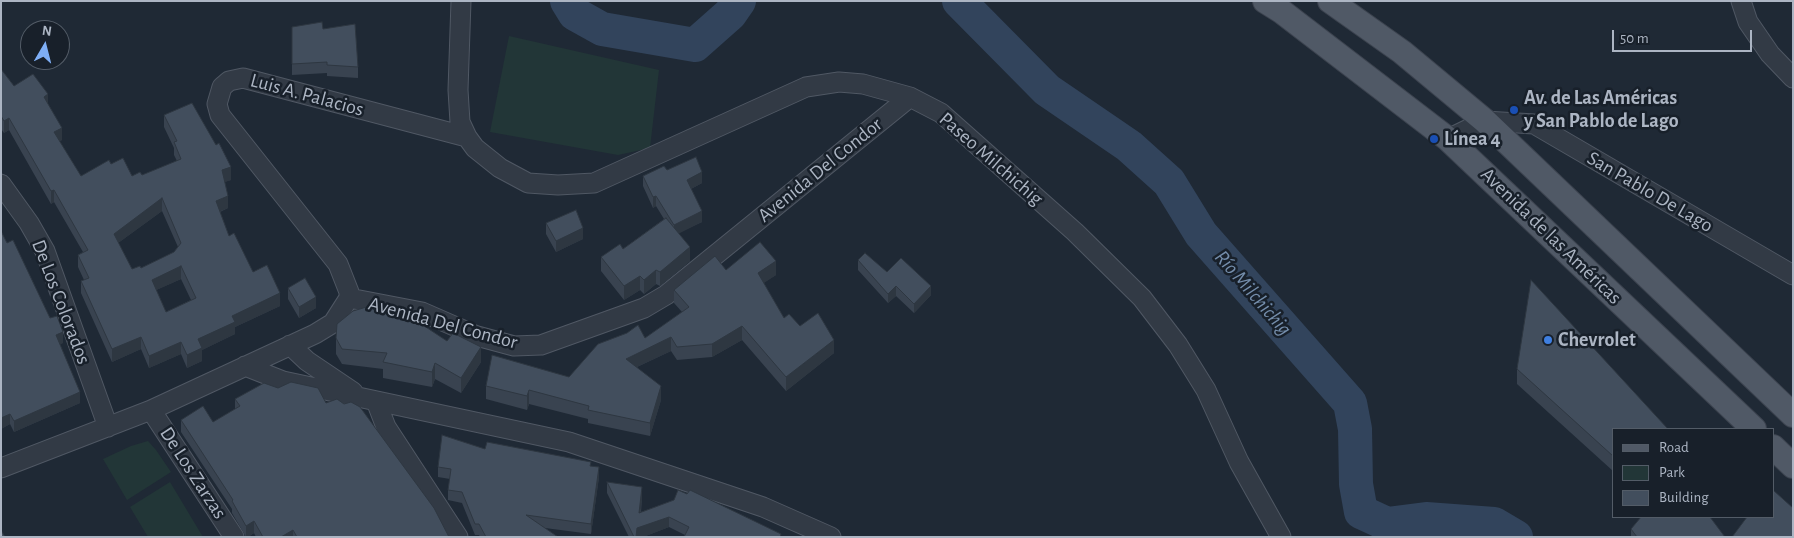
<!DOCTYPE html>
<html>
<head>
<meta charset="utf-8">
<style>
  body { margin:0 }
  #map { position:relative; width:1794px; height:538px; overflow:hidden; background:#1f2935; font-family:"Alegreya Sans",sans-serif }
  canvas { display:block }
  .frame { position:absolute; inset:0; border:2px solid #acb5c3; pointer-events:none }
  .legend { position:absolute; left:1612px; top:428px; width:162px; height:90px; box-sizing:border-box; background:#18202a; border:1px solid #535c67; margin:0; padding:6px 9px; list-style:none; font-size:15px; color:#acb5c3 }
  .legend li { display:flex; align-items:center; gap:10px; height:25px }
  .legend b { width:25px; border:1px solid #535c67 }
  .north { position:absolute; left:20px; top:20px; width:50px; height:50px; box-sizing:border-box; background:#18202a; border:1px solid #535c67; border-radius:50%; rotate:8deg; font-size:14px; font-weight:700; line-height:20px; text-align:center; color:#acb5c3 }
  .north::after { content:''; display:block; margin:auto; width:18px; height:22px; background:#7eaef5; clip-path:polygon(50% 0,100% 100%,50% 72%,0 100%) }
  .scale { position:absolute; left:1612px; top:30px; width:140px; height:22px; box-sizing:border-box; border:2px solid #acb5c3; border-top:0; padding-left:6px; font-size:15px; line-height:18px; white-space:nowrap; color:#acb5c3; -webkit-text-stroke:4px #18202a; paint-order:stroke }
</style>
</head>
<body>
<div id="map">
<canvas width="1794" height="538"></canvas>
<div class="frame"></div>
<ul class="legend">
<li><b style="height:6px;background:#505966"></b>Road</li>
<li><b style="height:14px;background:#223637"></b>Park</li>
<li><b style="height:14px;background:#424e5d"></b>Building</li>
</ul>
<div class="north">N</div>
<div class="scale">50 m</div>
</div>
<script>
const ctx = document.querySelector('canvas').getContext('2d');
ctx.lineJoin = 'round';
function fillPath(path, color) {
  ctx.fillStyle = color;
  ctx.fill(path, 'evenodd');
}
function poly(rows) {
  const path = new Path2D();
  for (const r of rows) {
    path.moveTo(r[0], r[1]);
    for (let i = 2; i < r.length; i += 2) path.lineTo(r[i], r[i + 1]);
  }
  return path;
}
function strokePath(path, color, width, dash) {
  ctx.strokeStyle = color;
  ctx.lineWidth = width;
  ctx.lineCap = dash ? 'butt' : 'round';
  ctx.setLineDash(dash || []);
  ctx.stroke(path);
}
function write(font, color, halo, rows, align = 'center') {
  ctx.font = font + ' "Alegreya Sans",sans-serif';
  ctx.lineWidth = 5;
  ctx.setLineDash([]);
  ctx.textBaseline = 'middle';
  ctx.strokeStyle = halo;
  ctx.fillStyle = color;
  for (const [text, x, y, turn = 0] of rows) {
    ctx.save();
    ctx.translate(x, y);
    ctx.rotate((+turn || 0) * Math.PI / 180);
    ctx.textAlign = isNaN(turn) ? turn : align;
    if (halo) ctx.strokeText(text, 0, 0);
    ctx.fillText(text, 0, 0);
    ctx.restore();
  }
}
fillPath(poly([
  [509,36,659,70,650,148,618,155,490,132],
  [148,441,156,450,171,472,127,500,103,459,131,446],
  [170,482,203,537,148,537,130,507]
]), '#223637');
strokePath(poly([
  [567,1,575,14,602,29,695,45,730,14,739,1],
  [959,1,1047,90,1129,146,1169,182,1201,234,1350,403,1355,429,1356,484,1361,512,1387,524,1426,519,1494,524,1516,537]
]), '#32445c', 34);
const minor = poly([
  [461,1,458,90,460,122,467,137,475,148,500,168,528,183,558,185,594,183,806,87,839,82,863,84,910,97,941,113,1075,232,1142,298,1178,345,1206,390,1239,462,1281,537],
  [1741,1,1748,22,1770,54,1793,78],
  [1448,139,1485,121,1534,124,1793,275],
  [1,184,29,223,45,251,108,427],
  [349,298,349,292,338,264,220,115,217,104,222,87,229,81,243,78,467,137],
  [290,345,307,361,353,392],
  [245,366,283,381,569,442,763,507,831,537],
  [376,401,386,427,458,537],
  [151,410,234,537],
  [1,468,151,410,315,334,333,323,349,298,422,312,477,336,514,346,541,345,644,308,666,295,910,97]
]);
const major = poly([
  [1265,1,1281,11,1448,139,1754,429],
  [1330,1,1402,52,1485,121,1793,415],
  [1773,447,1793,466]
]);
strokePath(minor, '#505864', 21);
strokePath(major, '#3c434f', 26);
strokePath(minor, '#323a45', 19);
strokePath(major, '#505966', 24);
fillPath(poly([
  [292,27,323,29,358,67,358,78,327,76,327,73,292,75],
  [1,69,14,86,48,104,62,140,59,141,81,176,111,164,132,176,142,175,177,161,174,155,174,148,164,127,164,115,231,180,224,182,228,208,220,212,229,236,253,272,280,306,235,327,235,334,202,350,202,361,187,368,181,354,149,368,141,349,112,362,81,293,81,281,84,280,78,267,78,255,83,252,54,202,51,204,9,130,4,133,1,129],
  [162,211,178,247,174,252,141,268,132,269,118,243],
  [181,279,191,300,166,312,156,290],
  [667,170,702,183,691,189,702,222,678,233,690,261,660,286,656,284,644,294,640,290,624,300,601,271,601,257,623,249,664,219,656,206,653,208,643,186,643,176],
  [546,223,583,239,556,252,546,234],
  [1,231,7,243,50,318,63,343,60,344,80,403,14,432,10,424,1,429],
  [858,260,887,272,931,295,914,313,896,296,888,303,858,270],
  [726,270,776,275,763,283,784,318,800,326,834,353,786,391,742,340,712,357,677,360,671,351,637,367,661,400,650,436,588,423,588,419,529,404,527,410,486,399,486,386,569,377,645,338,682,312,674,303,674,290],
  [288,288,316,308,299,318,288,299],
  [401,317,447,341,481,362,461,393,435,379,432,387,383,378,383,369,342,364,336,354,336,338],
  [1517,369,1613,429,1613,471,1517,384],
  [278,388,326,403,449,537,256,537,254,533,248,537,246,537,232,513,232,509,181,432,181,420,213,422,235,409,235,399],
  [485,449,591,466,599,477,591,534,545,528,558,537,480,537,479,535,475,535,462,503,448,500,448,490,450,479,438,477,438,467],
  [607,482,642,498,641,512,674,500,687,494,781,537,685,535,669,527,643,537,629,537,607,493],
  [1631,529,1725,537,1631,537]
]), '#394350');
fillPath(poly([
  [48,94,48,107,44,97],
  [9,118,9,130,4,133,4,121],
  [62,128,62,140,54,145,54,132],
  [231,167,231,180,222,183,222,170],
  [702,172,702,183,687,191,687,180],
  [54,190,54,202,51,204,51,191],
  [228,196,228,208,216,213,216,201],
  [656,196,656,206,653,208,653,197],
  [162,198,162,211,114,246,114,234],
  [702,211,702,222,674,236,674,225],
  [583,228,583,239,556,252,556,241],
  [690,247,690,261,660,286,660,272],
  [776,261,776,275,758,287,758,273],
  [181,266,181,279,152,292,152,280],
  [656,270,656,284,644,294,644,280],
  [640,276,640,290,624,300,624,286],
  [896,286,896,296,888,303,888,294],
  [931,286,931,295,914,313,914,304],
  [280,293,280,306,235,327,235,334,202,350,202,361,187,368,187,355,198,339,232,316],
  [316,297,316,308,299,318,299,307],
  [742,326,742,340,712,357,712,344],
  [63,332,63,343,56,346,56,335],
  [141,337,141,349,112,362,112,349],
  [671,337,671,351,626,372,626,359],
  [834,340,834,353,786,391,786,377],
  [181,342,181,354,149,368,149,356],
  [481,347,481,362,461,393,461,378],
  [435,363,435,379,432,387,432,372],
  [661,386,661,400,650,436,650,423],
  [529,390,529,404,527,410,527,396],
  [80,392,80,403,14,432,14,421],
  [10,414,10,424,1,429,1,418],
  [599,467,599,477,591,534,591,524],
  [642,487,642,498,639,523,639,513],
  [669,517,669,527,643,537,636,537,637,528],
  [254,521,254,533,248,537,246,537,246,526],
  [293,530,293,537,281,537]
]), '#2e3741');
const building = poly([
  [322,22,323,29,355,24,358,67,327,65,327,62,292,64,292,27,322,22],
  [1,69,14,86,33,74,48,94,44,97,62,128,54,132,81,176,109,160,111,164,123,158,132,176,140,172,142,175,181,159,174,142,177,141,164,115,192,103,216,145,219,143,231,167,222,170,228,196,216,201,229,236,234,233,253,272,267,265,280,293,232,316,235,322,198,339,202,348,187,355,181,342,149,356,141,337,112,349,81,281,89,278,78,255,88,250,54,190,51,191,9,118,4,121,1,116,1,69],
  [162,198,181,243,174,252,141,268,140,266,132,269,114,234,162,198],
  [181,266,196,298,166,312,152,280,181,266],
  [696,157,702,172,687,180,702,211,674,225,656,196,653,197,643,176,664,166,667,170,696,157],
  [576,210,583,228,556,241,546,223,576,210],
  [666,218,690,247,660,272,656,270,644,280,640,276,624,286,601,257,620,244,623,249,666,218],
  [1,231,7,243,13,240,50,318,57,316,63,332,56,335,80,392,14,421,10,414,1,418,1,231],
  [760,242,776,261,758,273,784,318,789,314,800,326,818,313,834,340,786,377,742,326,712,344,677,347,671,337,626,359,661,386,650,423,588,410,589,406,529,390,527,396,486,386,492,355,569,377,598,344,627,333,638,325,645,338,689,307,674,290,715,256,726,270,760,242],
  [865,253,887,272,901,258,931,286,914,304,896,286,888,294,858,260,865,253],
  [305,278,316,297,299,307,288,288,305,278],
  [1531,280,1668,429,1613,429,1613,456,1517,369,1531,280],
  [380,303,401,317,403,312,447,341,453,333,481,347,461,378,435,363,432,372,383,362,387,353,342,349,336,338,337,324,353,311,380,303],
  [291,382,318,388,326,403,337,399,344,404,351,402,360,407,434,508,449,537,297,537,293,530,281,537,263,537,254,521,246,526,232,501,233,500,181,420,203,406,213,422,240,406,235,399,264,383,278,388,291,382],
  [442,435,485,449,487,442,591,462,590,466,599,467,591,524,526,515,558,537,486,537,479,524,475,524,462,492,448,490,451,469,438,467,442,435],
  [607,482,642,487,639,513,674,500,678,490,687,494,690,490,781,534,780,537,684,537,689,527,669,517,637,528,636,537,634,537,607,482],
  [1773,490,1793,508,1793,537,1732,537,1747,517,1773,517,1773,490],
  [1641,517,1710,517,1725,537,1637,537,1631,529,1641,517],
  [1,530,5,537,1,537,1,530]
]);
fillPath(building, '#424e5d');
strokePath(building, '#2e3741', 1);
for (const [x, y, r, color] of [
  [1514,110,5,"#1a4fb4"],
  [1434,139,5,"#1a4fb4"],
  [1548,340,5,"#3f7fe0"]
]) {
  const dot = new Path2D();
  dot.arc(x, y, r, 0, 2 * Math.PI);
  ctx.fillStyle = color;
  ctx.fill(dot);
  strokePath(dot, '#18202a', 2);
}
write('20px', '#acb5c3', '#18202a', [
  ["Luis A. Palacios",307,95,15],
  ["Paseo Milchichig",991,159,41],
  ["Avenida Del Condor",820,170,-39],
  ["San Pablo De Lago",1650,192,30],
  ["Avenida de las Américas",1551,236,44],
  ["De Los Colorados",61,302,69],
  ["Avenida Del Condor",443,323,15],
  ["De Los Zarzas",193,473,57]
]);
write('bold 20px', '#acb5c3', '#18202a', [
  ["Av. de Las Américas",1524,98],
  ["y San Pablo de Lago",1524,121],
  ["Línea 4",1444,139],
  ["Chevrolet",1558,340]
], 'left');
write('italic 21px', '#748dab', '#18202a', [
  ["Río Milchichig",1253,293,49]
]);
</script>
</body>
</html>
